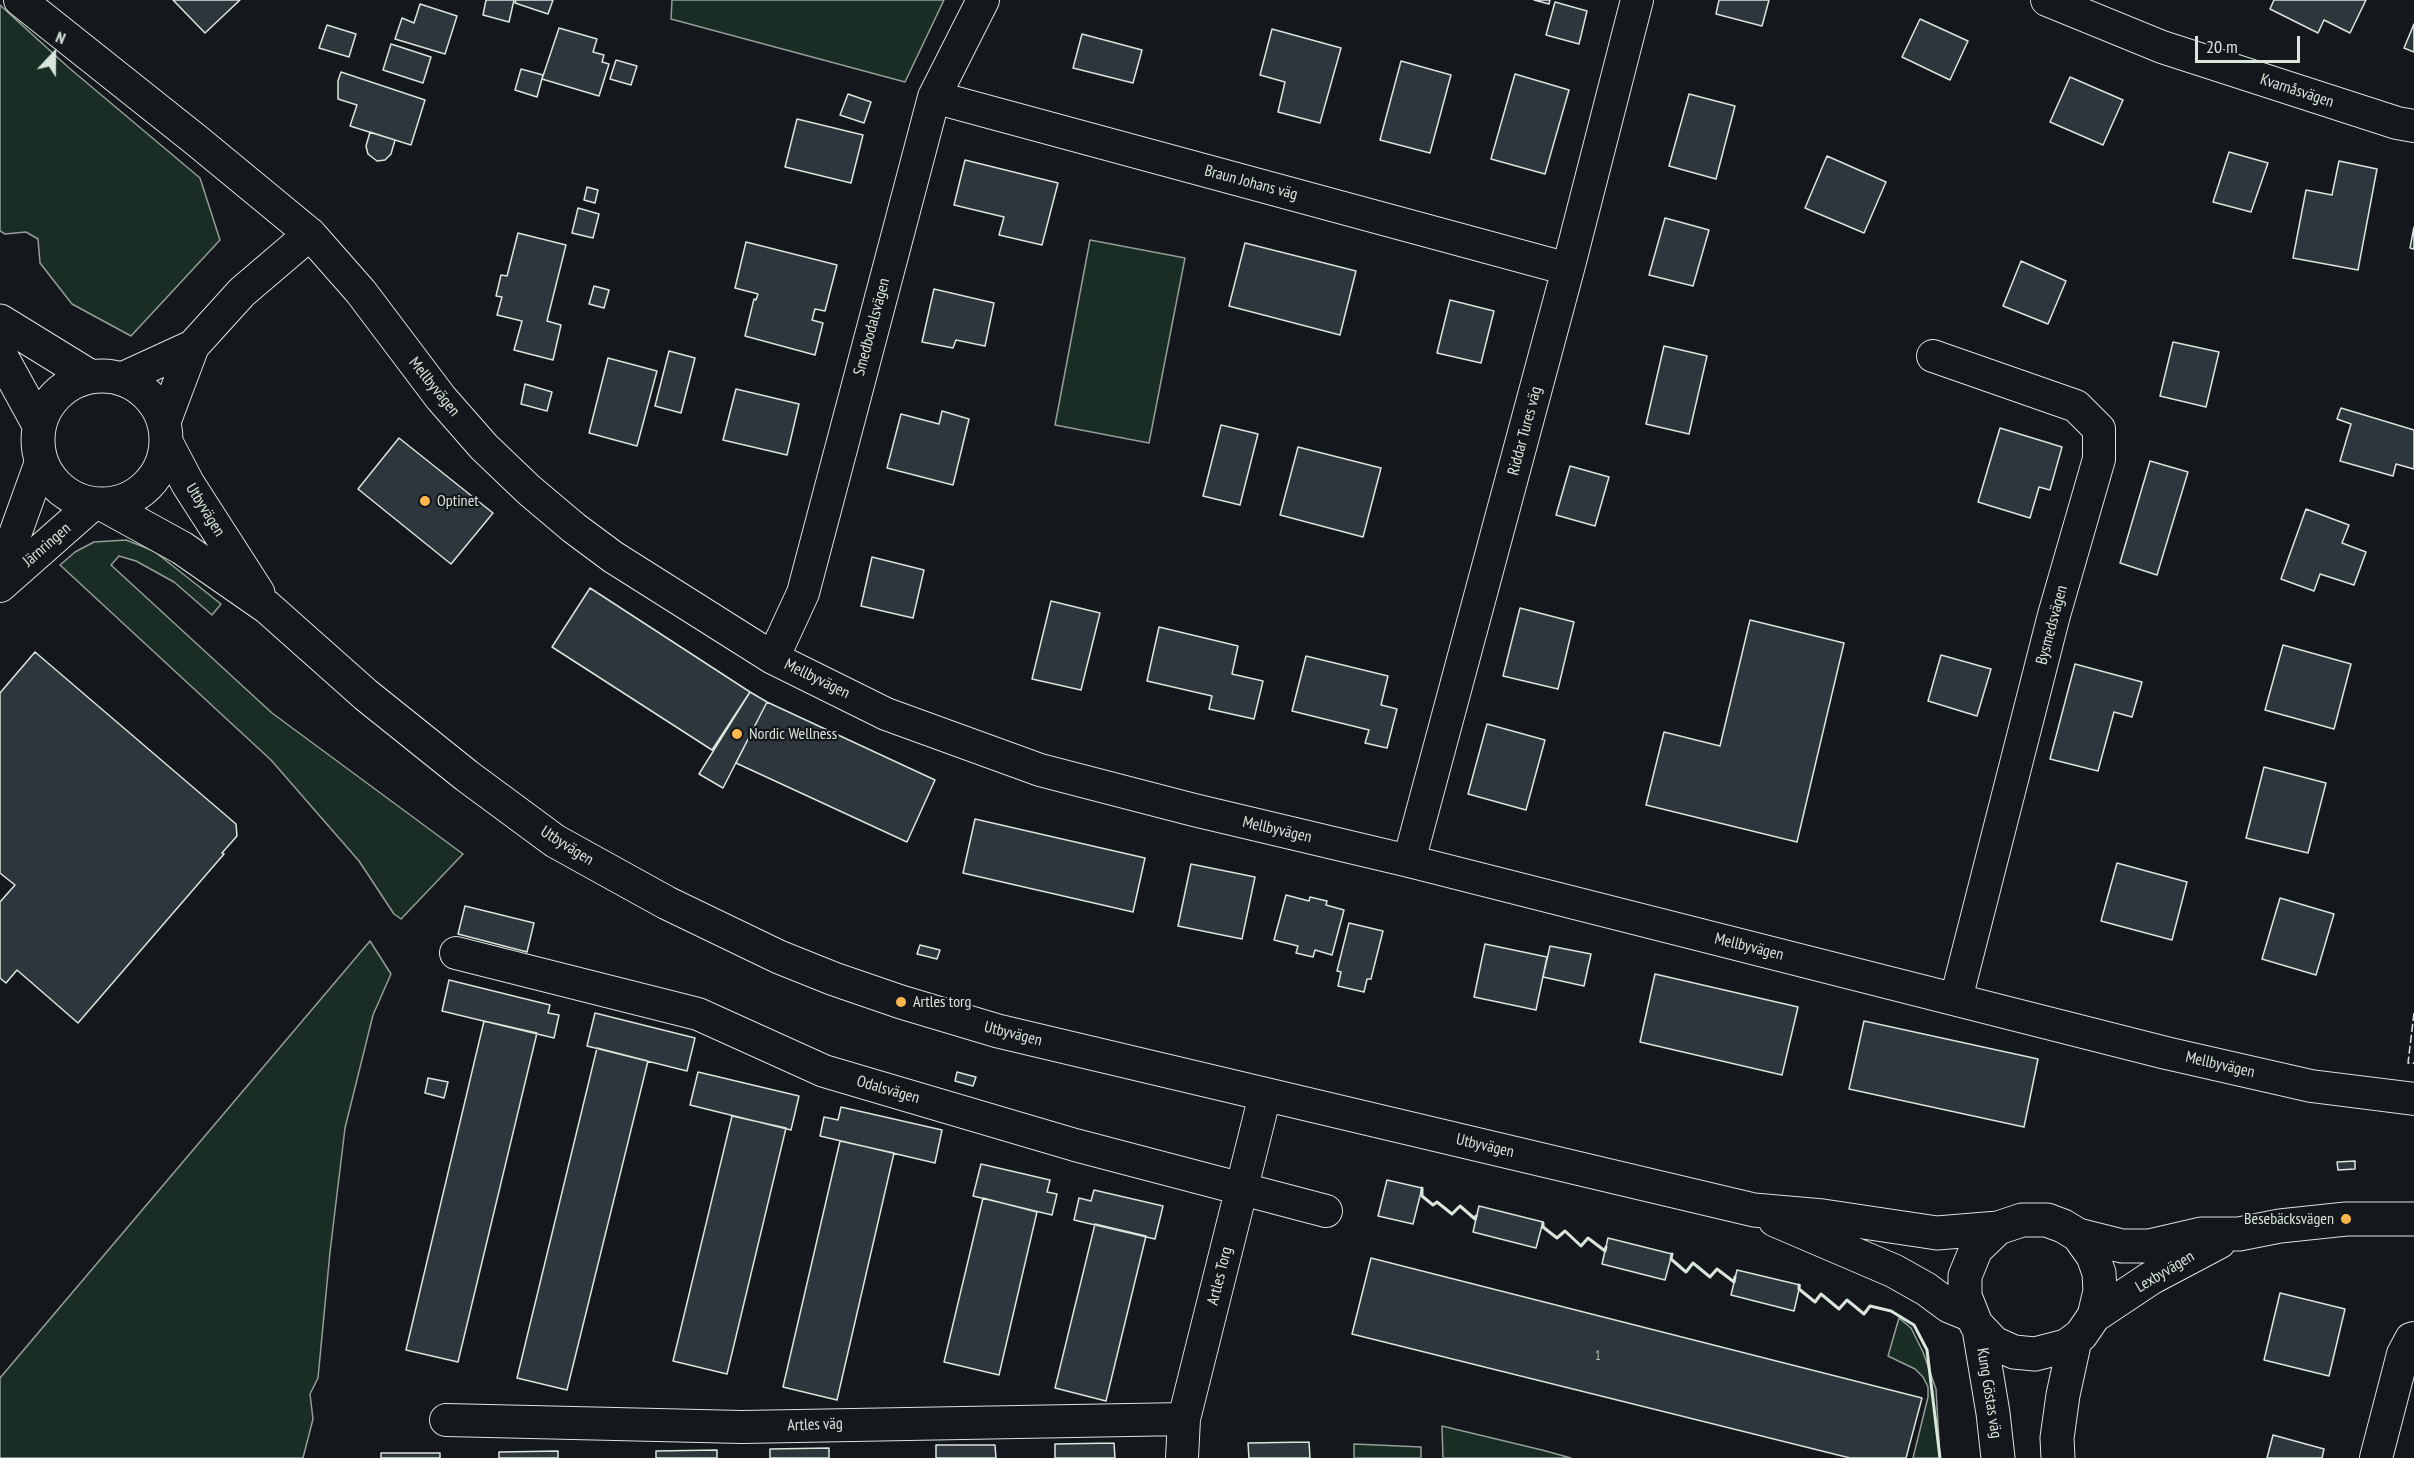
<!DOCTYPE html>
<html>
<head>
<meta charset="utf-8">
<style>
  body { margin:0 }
  #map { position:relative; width:2414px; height:1458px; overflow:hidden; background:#14181c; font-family:"PT Sans Narrow",sans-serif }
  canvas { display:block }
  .north { position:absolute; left:24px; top:24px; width:60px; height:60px; -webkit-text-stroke:4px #14181c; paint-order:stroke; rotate:22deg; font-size:16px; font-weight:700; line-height:24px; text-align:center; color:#d8e6dc }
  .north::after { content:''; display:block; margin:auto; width:21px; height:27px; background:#d8e6dc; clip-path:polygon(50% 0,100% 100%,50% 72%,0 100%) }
  .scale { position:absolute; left:2195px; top:36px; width:105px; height:27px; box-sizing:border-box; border:3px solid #d8e6dc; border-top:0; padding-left:8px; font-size:18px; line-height:21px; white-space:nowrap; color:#d8e6dc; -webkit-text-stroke:4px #14181c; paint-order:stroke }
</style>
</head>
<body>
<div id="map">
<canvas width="2414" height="1458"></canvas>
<div class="north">N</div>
<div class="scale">20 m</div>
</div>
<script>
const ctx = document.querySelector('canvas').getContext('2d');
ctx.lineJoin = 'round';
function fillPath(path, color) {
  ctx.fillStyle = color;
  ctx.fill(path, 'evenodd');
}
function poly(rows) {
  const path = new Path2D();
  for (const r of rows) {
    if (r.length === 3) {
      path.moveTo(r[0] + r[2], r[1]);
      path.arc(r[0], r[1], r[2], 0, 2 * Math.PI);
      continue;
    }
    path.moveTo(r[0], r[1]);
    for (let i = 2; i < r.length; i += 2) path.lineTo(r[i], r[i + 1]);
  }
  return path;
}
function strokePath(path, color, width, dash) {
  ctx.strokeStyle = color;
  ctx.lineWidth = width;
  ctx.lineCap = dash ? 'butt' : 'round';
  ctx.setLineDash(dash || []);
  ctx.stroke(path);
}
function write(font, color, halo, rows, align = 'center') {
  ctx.font = font + ' "PT Sans Narrow",sans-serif';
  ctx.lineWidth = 4.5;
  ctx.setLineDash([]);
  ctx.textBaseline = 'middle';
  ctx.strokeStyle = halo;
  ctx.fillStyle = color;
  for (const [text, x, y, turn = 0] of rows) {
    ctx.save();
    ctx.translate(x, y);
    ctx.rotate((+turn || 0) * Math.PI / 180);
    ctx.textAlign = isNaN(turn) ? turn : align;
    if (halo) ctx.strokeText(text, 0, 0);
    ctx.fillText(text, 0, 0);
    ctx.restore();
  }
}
const green = poly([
  [672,0,944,0,905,82,671,19,672,0],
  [0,5,68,67,200,178,220,240,131,336,72,304,40,263,38,239,26,232,5,234,0,231,0,5],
  [1090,240,1185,258,1149,443,1055,425,1090,240],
  [126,540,154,551,221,604,212,615,174,582,136,561,119,556,111,565,272,713,463,854,401,919,394,914,359,861,271,760,60,565,75,552,94,542,126,540],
  [370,941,391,974,373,1015,345,1128,330,1252,318,1378,310,1394,313,1419,303,1458,0,1458,0,1378,370,941],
  [1899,1318,1911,1328,1923,1352,1936,1389,1940,1458,1913,1458,1928,1397,1928,1387,1923,1377,1915,1369,1888,1356,1899,1318],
  [1442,1426,1542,1450,1571,1458,1443,1458,1442,1426],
  [1354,1444,1421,1447,1421,1458,1354,1458,1354,1444]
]);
fillPath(green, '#1a2d24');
strokePath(green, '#939e99', 1.5);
const building = poly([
  [173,0,240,0,205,33,173,0],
  [486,0,514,0,509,22,483,15,486,0],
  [516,0,553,0,548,14,515,3,516,0],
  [1534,0,1550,0,1549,4,1534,0],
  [1719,0,1769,0,1762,26,1716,14,1719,0],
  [2274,0,2366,0,2350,33,2324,20,2318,33,2270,9,2274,0],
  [1555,2,1587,11,1579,44,1546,35,1555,2],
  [420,4,457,16,445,54,395,39,402,18,414,23,420,4],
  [1920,19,1968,41,1950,80,1902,57,1920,19],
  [2414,24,2414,52,2404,48,2414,24],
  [327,25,356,34,349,57,319,48,327,25],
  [559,28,597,39,593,52,604,55,602,62,609,64,599,96,542,79,559,28],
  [1272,29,1341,48,1320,123,1278,112,1285,82,1260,75,1272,29],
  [1082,34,1142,50,1133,83,1073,68,1082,34],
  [391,44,431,57,423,83,383,70,391,44],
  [616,60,637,66,631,85,610,79,616,60],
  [1401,61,1451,75,1430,153,1380,140,1401,61],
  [521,69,543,75,537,97,515,90,521,69],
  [341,72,425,100,411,145,350,126,357,105,338,99,338,81,341,72],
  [1515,74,1569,90,1545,174,1491,159,1515,74],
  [2070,77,2123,100,2103,145,2050,122,2070,77],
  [848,94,871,102,864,123,840,115,848,94],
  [1689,94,1735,106,1716,179,1669,166,1689,94],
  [797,119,863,135,851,183,785,167,797,119],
  [370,132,395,140,391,154,385,160,377,161,368,154,366,146,370,132],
  [2229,152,2268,163,2251,212,2213,202,2229,152],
  [1827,156,1886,182,1864,233,1805,208,1827,156],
  [965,160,1058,183,1042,245,999,235,1004,217,954,205,965,160],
  [2339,161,2377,169,2358,270,2293,258,2306,190,2332,195,2339,161],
  [587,187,598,190,595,203,584,200,587,187],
  [578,208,599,214,593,238,572,233,578,208],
  [1665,218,1709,230,1693,286,1649,275,1665,218],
  [2414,227,2414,249,2410,248,2414,227],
  [518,233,566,245,547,321,561,325,553,360,514,350,522,321,497,315,502,297,496,296,501,275,507,276,518,233],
  [746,242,837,265,825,311,815,309,812,320,823,323,815,355,745,336,754,299,756,300,758,294,735,288,746,242],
  [1245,243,1356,271,1340,335,1229,306,1245,243],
  [2021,261,2066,281,2048,324,2003,306,2021,261],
  [594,286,609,290,604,308,589,304,594,286],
  [934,289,994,303,985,346,956,340,953,348,922,342,934,289],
  [1450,300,1494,311,1481,363,1437,353,1450,300],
  [2173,342,2219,352,2206,407,2160,396,2173,342],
  [1664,346,1707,356,1689,434,1646,424,1664,346],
  [669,351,695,358,681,413,655,406,669,351],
  [608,358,657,371,637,446,589,433,608,358],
  [525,384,552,392,547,411,521,404,525,384],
  [736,389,799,404,787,455,723,440,736,389],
  [2341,408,2414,430,2414,469,2396,464,2393,476,2340,461,2351,424,2337,419,2341,408],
  [942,411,969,419,953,485,887,468,901,414,939,424,942,411],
  [1221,425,1258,434,1240,505,1203,496,1221,425],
  [2000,428,2062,447,2050,490,2039,487,2030,518,1978,502,2000,428],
  [399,438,493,513,451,564,358,489,399,438],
  [1298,447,1381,468,1363,537,1280,515,1298,447],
  [2150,461,2188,472,2157,575,2120,563,2150,461],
  [1570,466,1609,477,1595,526,1556,515,1570,466],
  [2306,509,2349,525,2342,543,2366,552,2354,585,2320,574,2314,591,2281,579,2306,509],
  [872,557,924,570,913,618,861,606,872,557],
  [590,588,750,692,712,750,552,647,590,588],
  [1051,601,1100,613,1081,690,1032,679,1051,601],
  [1520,608,1574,622,1558,689,1503,676,1520,608],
  [1750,620,1844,643,1797,842,1646,805,1664,732,1720,746,1750,620],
  [1159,627,1238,646,1232,674,1263,681,1254,719,1209,709,1212,696,1147,681,1159,627],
  [2283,645,2351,664,2334,729,2265,710,2283,645],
  [35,652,236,824,237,836,222,853,224,854,78,1023,17,970,6,983,0,978,0,902,15,885,0,873,0,693,35,652],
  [1941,655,1991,669,1977,716,1928,701,1941,655],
  [1306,656,1388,676,1381,705,1397,709,1387,748,1365,743,1369,730,1292,711,1306,656],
  [2075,664,2142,682,2132,717,2114,712,2098,771,2050,759,2075,664],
  [750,692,767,702,723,788,699,774,750,692],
  [767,702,935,780,907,842,736,763,767,702],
  [1487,724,1545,740,1526,810,1468,794,1487,724],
  [2264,767,2326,783,2308,853,2246,838,2264,767],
  [975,819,1145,858,1133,912,963,873,975,819],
  [2117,863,2187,882,2172,940,2101,921,2117,863],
  [1191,864,1255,877,1242,939,1178,926,1191,864],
  [1286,895,1309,901,1310,897,1327,901,1326,905,1344,910,1332,955,1315,950,1313,957,1296,953,1298,946,1274,940,1286,895],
  [2280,898,2334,914,2316,975,2262,959,2280,898],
  [465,906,534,923,527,952,458,934,465,906],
  [1349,923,1383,931,1371,979,1367,979,1364,992,1338,986,1341,972,1337,971,1349,923],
  [1485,944,1547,957,1536,1010,1474,997,1485,944],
  [920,945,940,950,937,959,917,954,920,945],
  [1550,946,1591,954,1584,986,1543,977,1550,946],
  [1655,974,1798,1007,1782,1075,1640,1042,1655,974],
  [449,980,550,1005,548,1013,559,1015,554,1038,442,1011,449,980],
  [595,1013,695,1038,687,1071,587,1046,595,1013],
  [484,1021,537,1033,458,1362,406,1350,484,1021],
  [1864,1021,2038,1059,2024,1127,1849,1089,1864,1021],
  [597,1048,648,1061,567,1390,517,1378,597,1048],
  [698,1072,799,1096,791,1130,690,1105,698,1072],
  [957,1072,976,1077,973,1086,955,1081,957,1072],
  [428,1078,448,1082,444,1098,425,1093,428,1078],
  [841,1107,942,1130,935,1163,820,1136,824,1117,838,1120,841,1107],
  [732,1116,786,1128,727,1374,673,1361,732,1116],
  [840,1141,894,1153,837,1400,783,1387,840,1141],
  [2355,1161,2355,1169,2338,1170,2337,1162,2355,1161],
  [981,1164,1050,1180,1047,1192,1057,1194,1052,1215,973,1196,981,1164],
  [1387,1180,1422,1188,1413,1224,1378,1216,1387,1180],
  [1094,1190,1163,1206,1155,1239,1074,1220,1079,1198,1091,1201,1094,1190],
  [983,1198,1037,1212,999,1375,944,1362,983,1198],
  [1479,1206,1543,1222,1536,1248,1473,1232,1479,1206],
  [1095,1224,1146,1236,1106,1401,1055,1388,1095,1224],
  [1608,1238,1672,1254,1665,1280,1602,1264,1608,1238],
  [1371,1258,1922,1398,1906,1458,1850,1458,1352,1334,1371,1258],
  [1737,1270,1800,1285,1794,1311,1731,1295,1737,1270],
  [2280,1293,2345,1309,2329,1376,2264,1360,2280,1293],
  [2273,1435,2324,1449,2322,1458,2267,1458,2273,1435],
  [1309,1442,1310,1458,1249,1458,1248,1443,1309,1442],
  [1114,1443,1115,1458,1055,1458,1055,1444,1114,1443],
  [936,1445,995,1445,996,1458,936,1458,936,1445],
  [829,1448,829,1458,770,1458,770,1449,829,1448],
  [717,1450,717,1458,656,1458,656,1451,717,1450],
  [558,1451,558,1458,499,1458,499,1452,558,1451],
  [381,1453,440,1453,440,1458,381,1458,381,1453]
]);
fillPath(building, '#2c363c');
strokePath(building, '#d8e6dc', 1.5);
const street = poly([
  [20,0,196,140,310,234,361,292,441,398,484,447,529,490,574,528,613,557,773,658,886,714,1040,770,1194,810,1409,861,2166,1053,2311,1086,2414,1099],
  [2047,0,2162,47,2397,123,2414,126],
  [934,97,1568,269],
  [1933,356,2076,406,2099,429,2099,459,2054,615,1956,999],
  [121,379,193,346],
  [164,423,193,346,242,292,310,234],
  [0,576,41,462],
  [0,586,93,504],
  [773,658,803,593,934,97,983,0],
  [1409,861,1568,269,1637,0],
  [456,953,698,1014,824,1071,1075,1145,1326,1211],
  [446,1420,742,1427,1184,1419],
  [1182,1458,1184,1419,1265,1095],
  [2376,1458,2403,1354,2411,1339,2414,1338]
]);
const secondary = poly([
  [0,321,91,377],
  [0,354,39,425],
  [102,440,64],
  [166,442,188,484,258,593],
  [104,505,182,548,267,607,366,695,467,776,555,841,667,903,779,957,834,979,901,1002,998,1031,1754,1210,1823,1216,1937,1233,1998,1228,2022,1220,2047,1220,2063,1226,2078,1235,2093,1256,2099,1273,2100,1291,2094,1316,2081,1335,2066,1346,2035,1354,2014,1352,1994,1343,1976,1324,1965,1296,1965,1276,1976,1249,1998,1228],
  [1775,1220,1894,1271,1926,1289,1949,1306,1971,1315],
  [2078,1235,2122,1246,2149,1246,2201,1234,2239,1234,2280,1226,2346,1219,2414,1219],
  [2094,1316,2151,1278,2219,1242],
  [1979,1329,1993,1413,1998,1458],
  [2058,1458,2057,1438,2063,1395,2075,1340]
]);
strokePath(street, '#d8e6dc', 34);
strokePath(secondary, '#d8e6dc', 35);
strokePath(street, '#14181c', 32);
strokePath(secondary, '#14181c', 33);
strokePath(poly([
  [2414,1013,2408,1063,2414,1063]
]), '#d8e6dc', 1.5, [8, 3]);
strokePath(poly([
  [1422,1188,1422,1196,1433,1205,1437,1202,1452,1214,1460,1206,1475,1219,1476,1216],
  [1543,1223,1543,1227,1557,1238,1565,1231,1581,1246,1588,1238,1605,1251,1606,1247],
  [1672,1254,1671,1259,1686,1272,1693,1263,1710,1277,1717,1269,1734,1282,1735,1277],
  [1799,1285,1799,1289,1815,1302,1821,1294,1839,1309,1847,1300,1864,1314,1870,1306,1891,1311,1914,1325,1927,1350,1940,1458]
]), '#d8e6dc', 3);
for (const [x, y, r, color] of [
  [425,501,6,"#ffb74d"],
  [737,734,6,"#ffb74d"],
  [901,1002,6,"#ffb74d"],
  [2346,1219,6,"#ffb74d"]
]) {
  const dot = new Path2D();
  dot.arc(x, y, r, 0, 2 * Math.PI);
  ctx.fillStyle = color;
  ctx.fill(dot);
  strokePath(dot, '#14181c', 2);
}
write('14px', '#adbab4', null, [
  ["1",1598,1356]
]);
write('16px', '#d8e6dc', '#14181c', [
  ["Kvarnåsvägen",2297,91,18],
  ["Braun Johans väg",1251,183,15],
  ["Smedbodalsvägen",872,327,-75],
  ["Mellbyvägen",434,387,51],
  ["Riddar Tures väg",1525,431,-75],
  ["Utbyvägen",205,510,58],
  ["Järnringen",47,545,-41],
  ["Bysmedsvägen",2052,625,-75],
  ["Mellbyvägen",817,679,26],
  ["Mellbyvägen",1277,830,13],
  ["Utbyvägen",567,846,32],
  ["Mellbyvägen",1749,947,14],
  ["Utbyvägen",1013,1034,14],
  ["Mellbyvägen",2220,1065,13],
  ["Odalsvägen",888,1090,16],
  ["Utbyvägen",1485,1146,13],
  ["Lexbyvägen",2165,1272,-31],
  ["Artles Torg",1220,1276,-76],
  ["Kung Göstas väg",1989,1393,81],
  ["Artles väg",815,1425,-2]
]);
write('16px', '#d8e6dc', '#14181c', [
  ["Optinet",437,501],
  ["Nordic Wellness",749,734],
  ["Artles torg",913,1002],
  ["Besebäcksvägen",2334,1219,"right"]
], 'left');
</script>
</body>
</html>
